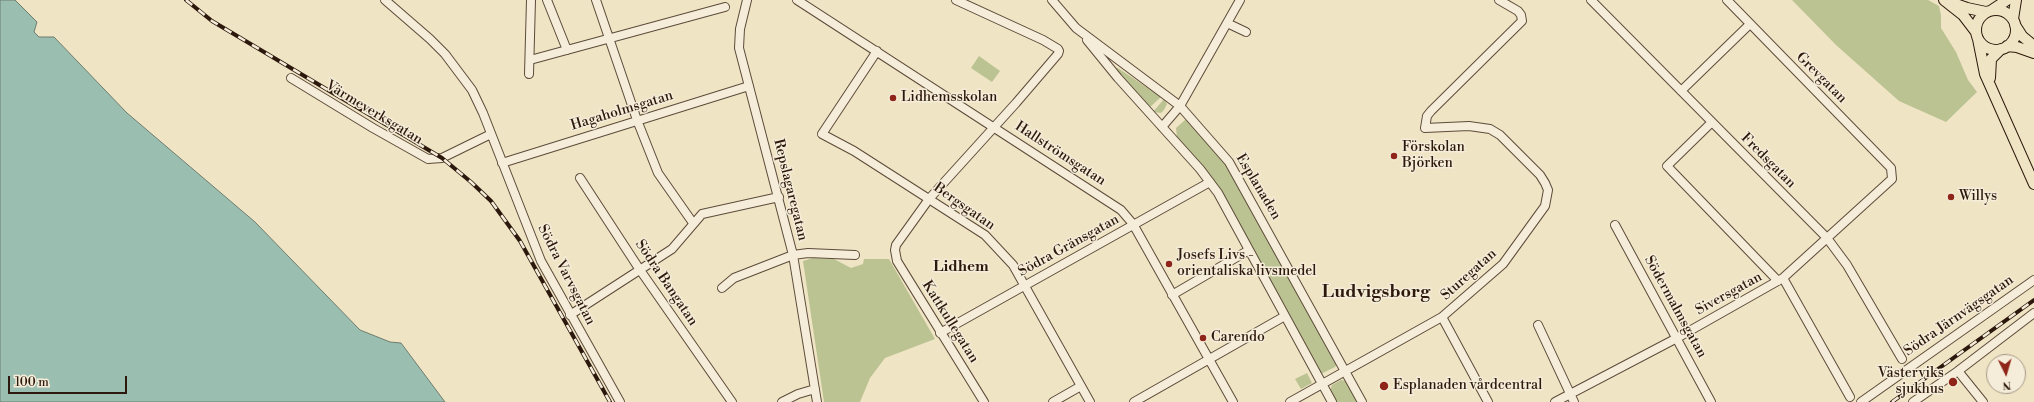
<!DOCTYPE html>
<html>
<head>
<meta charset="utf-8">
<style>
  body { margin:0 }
  #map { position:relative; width:2034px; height:402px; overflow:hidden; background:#efe4c4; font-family:"Libre Bodoni",serif }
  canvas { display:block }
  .north { position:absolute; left:1986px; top:354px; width:40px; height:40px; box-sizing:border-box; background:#f5edd9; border:1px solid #a59887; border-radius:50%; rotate:175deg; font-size:11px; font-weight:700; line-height:16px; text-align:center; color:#2c180c }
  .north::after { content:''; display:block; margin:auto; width:14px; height:18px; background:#8f2418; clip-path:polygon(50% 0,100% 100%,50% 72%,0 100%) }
  .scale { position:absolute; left:8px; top:376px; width:119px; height:18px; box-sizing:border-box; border:2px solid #2c180c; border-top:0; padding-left:5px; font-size:12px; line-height:14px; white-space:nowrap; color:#2c180c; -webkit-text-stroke:3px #f5edd9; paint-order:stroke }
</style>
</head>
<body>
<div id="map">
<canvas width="2034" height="402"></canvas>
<div class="north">N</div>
<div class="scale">100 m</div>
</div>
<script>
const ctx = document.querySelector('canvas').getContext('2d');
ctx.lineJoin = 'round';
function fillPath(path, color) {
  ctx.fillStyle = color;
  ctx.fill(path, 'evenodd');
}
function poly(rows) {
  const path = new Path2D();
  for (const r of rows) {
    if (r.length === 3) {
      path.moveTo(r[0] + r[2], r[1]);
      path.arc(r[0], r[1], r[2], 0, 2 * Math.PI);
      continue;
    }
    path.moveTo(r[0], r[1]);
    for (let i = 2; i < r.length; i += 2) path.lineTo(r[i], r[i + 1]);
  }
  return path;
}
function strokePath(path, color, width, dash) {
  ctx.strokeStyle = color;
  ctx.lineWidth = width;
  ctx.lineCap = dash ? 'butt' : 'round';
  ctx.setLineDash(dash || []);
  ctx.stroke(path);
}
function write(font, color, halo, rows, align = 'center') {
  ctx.font = font + ' "Libre Bodoni",serif';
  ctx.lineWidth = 3;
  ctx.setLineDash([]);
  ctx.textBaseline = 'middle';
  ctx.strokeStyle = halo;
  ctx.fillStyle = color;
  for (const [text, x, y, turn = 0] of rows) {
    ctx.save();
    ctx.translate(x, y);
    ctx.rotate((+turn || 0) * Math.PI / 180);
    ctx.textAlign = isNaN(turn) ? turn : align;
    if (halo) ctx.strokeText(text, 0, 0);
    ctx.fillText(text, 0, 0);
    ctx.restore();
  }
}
fillPath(poly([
  [1792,0,1928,0,1939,6,1941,15,1941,28,1956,52,1968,80,1977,92,1946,122,1899,101,1836,45],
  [979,56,1000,71,992,82,971,68],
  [1117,68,1118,68,1161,97,1149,108,1116,70],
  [1164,99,1167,104,1164,110,1161,113,1153,112],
  [1185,120,1189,120,1222,157,1233,174,1337,364,1335,367,1321,374,1215,182,1177,138,1176,128],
  [813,258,834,259,851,268,863,264,864,259,889,259,935,339,885,358,870,378,860,402,824,402,803,261],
  [1307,373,1312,383,1301,389,1295,379],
  [1341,380,1347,381,1359,402,1336,402,1330,391,1332,385]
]), '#bcc392');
const water = poly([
  [0,0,15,0,37,22,34,32,39,37,54,37,127,113,255,222,360,330,390,342,401,343,445,402,0,402,0,0]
]);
fillPath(water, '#9abfb1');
strokePath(water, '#6e7c6f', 1);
const minor = poly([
  [385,0,430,39,445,54,472,90,483,113,541,261,620,402],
  [547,0,567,50],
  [596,0,637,120,658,173,693,223],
  [747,0,740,29,739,48,793,255,817,402],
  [797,0,1121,210,1133,224,1233,402],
  [956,0,1043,40,1058,49,1059,51,1058,54,1016,103,929,199,896,245,895,250,897,261,984,402],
  [1052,0,1076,28,1180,106,1229,162,1362,402],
  [1591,0,1827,238,1847,265,1902,359],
  [1227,23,1246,32],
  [1087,40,1118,78,1200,169,1218,193,1332,402],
  [877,51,822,134,854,151,985,235,1013,265,1090,402],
  [530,60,725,7],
  [529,74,531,0],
  [291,78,373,128,428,159,442,158,491,134],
  [1681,91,1750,24],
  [1711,123,1667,166,1778,281],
  [1162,127,1180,106,1240,0],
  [502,163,749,86],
  [580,178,640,270,732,402],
  [1615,225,1711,402],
  [1783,278,1850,397],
  [722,288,734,278,793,255,808,253,855,255],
  [1172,295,1249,250],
  [570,315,672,249,702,214,779,197],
  [1442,317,1488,402],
  [1538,325,1574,402],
  [940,333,1210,182],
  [1958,371,2034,313],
  [782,402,798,394,815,389],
  [1053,402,1081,386],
  [1134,402,1285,316],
  [1290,402,1442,317,1503,264,1545,206,1548,190,1545,183,1540,175,1500,135,1490,129,1469,126,1425,128,1427,116,1431,111,1522,21,1521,15,1518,11,1499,0],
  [1555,402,1677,338,1783,278,1892,179,1891,168,1727,0],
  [1861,402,2034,280],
  [1913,402,1958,371,1983,402]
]);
const major = poly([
  [1944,0,1963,15,1976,32],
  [1953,3,1967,8,1986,12],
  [1992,10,2007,0],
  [1996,30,20],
  [2013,19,2016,0],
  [2015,25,2022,36,2034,46],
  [1978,39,1985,74,2034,184],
  [2007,46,2017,47,2034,53],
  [1990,78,1991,59,2001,49]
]);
strokePath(minor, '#5d4b3a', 10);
strokePath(major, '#2c180c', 12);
strokePath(minor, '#f5edd9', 8);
strokePath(major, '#efe4c4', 10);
const rail = poly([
  [186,0,212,21,442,158,471,182,491,201,520,241,610,402],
  [1892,402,2034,300]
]);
strokePath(rail, '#2c180c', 4);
strokePath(rail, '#f5edd9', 2.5, [8]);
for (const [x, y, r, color] of [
  [893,98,4,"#8f2418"],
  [1394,156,4,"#8f2418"],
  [1951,197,4,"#8f2418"],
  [1169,264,4,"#8f2418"],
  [1203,338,4,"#8f2418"],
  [1953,382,5,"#8f2418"],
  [1384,386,5,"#8f2418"]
]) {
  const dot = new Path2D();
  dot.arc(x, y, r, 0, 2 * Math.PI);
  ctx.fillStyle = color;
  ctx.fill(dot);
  strokePath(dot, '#f5edd9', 1.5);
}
write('14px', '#2c180c', '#f5edd9', [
  ["Grevgatan",1821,78,45],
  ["Hagaholmsgatan",622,111,-17],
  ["Värmeverksgatan",374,113,31],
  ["Hallströmsgatan",1060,154,33],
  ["Fredsgatan",1768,161,45],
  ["Esplanaden",1258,187,59],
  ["Repslagaregatan",790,190,76],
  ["Bergsgatan",964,207,35],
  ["Södra Gränsgatan",1069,246,-29],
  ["Södra Varvsgatan",566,275,63],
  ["Sturegatan",1469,275,-42],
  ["Södra Bangatan",666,283,56],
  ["Siversgatan",1729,294,-29],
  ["Södermalmsgatan",1675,307,61],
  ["Södra Järnvägsgatan",1959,316,-35],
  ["Kattkullegatan",950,322,58]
]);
write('14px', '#2c180c', '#f5edd9', [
  ["Lidhemsskolan",901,98],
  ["Förskolan",1402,148],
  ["Björken",1402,164],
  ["Willys",1959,197],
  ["Josefs Livs -",1177,256],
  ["orientaliska livsmedel",1177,272],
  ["Carendo",1211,338],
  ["Västerviks",1944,374,"right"],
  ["sjukhus",1944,390,"right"],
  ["Esplanaden vårdcentral",1393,386]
], 'left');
write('bold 15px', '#2c180c', '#f5edd9', [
  ["Lidhem",961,267]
]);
write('bold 18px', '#2c180c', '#f5edd9', [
  ["Ludvigsborg",1376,293]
]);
</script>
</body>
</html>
